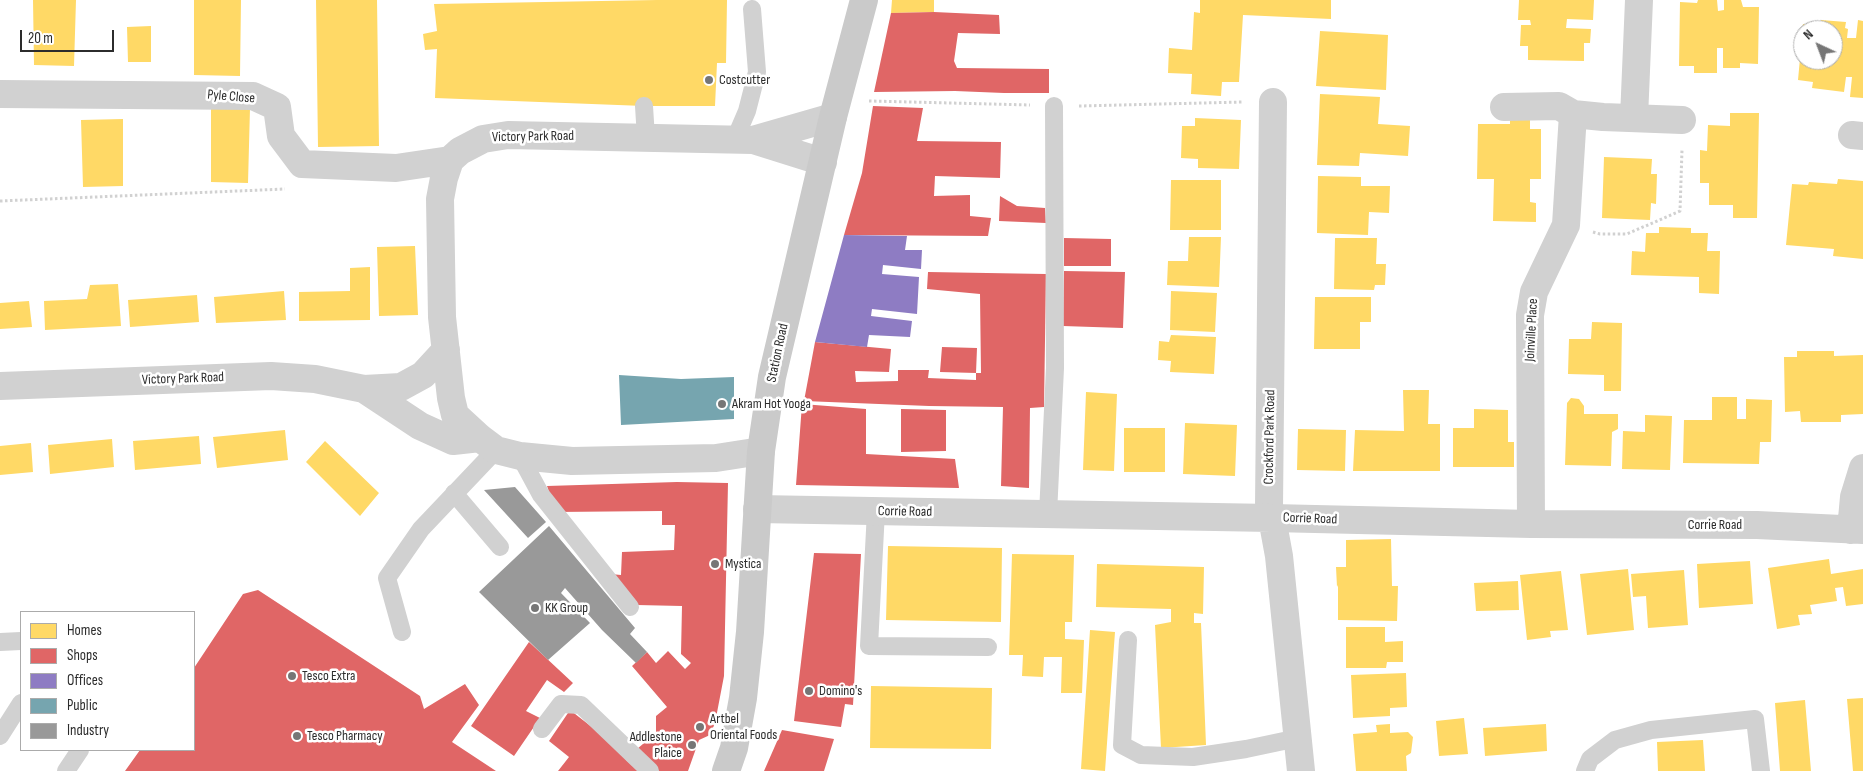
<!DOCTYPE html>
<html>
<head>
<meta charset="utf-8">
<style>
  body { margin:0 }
  #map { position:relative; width:1863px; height:771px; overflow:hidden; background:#fff; font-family:"Sofia Sans Condensed",sans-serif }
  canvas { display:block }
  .legend { position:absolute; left:20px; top:611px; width:175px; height:140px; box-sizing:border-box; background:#fff; border:1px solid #ababab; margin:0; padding:6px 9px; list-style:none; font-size:15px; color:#2c2c2c }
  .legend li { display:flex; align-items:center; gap:10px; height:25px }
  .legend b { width:25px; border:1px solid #ababab }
  .north { position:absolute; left:1793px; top:20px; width:50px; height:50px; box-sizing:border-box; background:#fff; border:1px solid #ababab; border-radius:50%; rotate:317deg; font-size:14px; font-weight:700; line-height:20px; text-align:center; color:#2c2c2c }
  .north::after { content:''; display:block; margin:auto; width:18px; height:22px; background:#767676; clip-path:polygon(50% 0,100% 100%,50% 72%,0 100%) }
  .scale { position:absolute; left:20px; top:30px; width:94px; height:22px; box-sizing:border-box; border:2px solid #2c2c2c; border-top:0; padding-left:6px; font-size:15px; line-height:18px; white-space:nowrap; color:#2c2c2c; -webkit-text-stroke:4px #fff; paint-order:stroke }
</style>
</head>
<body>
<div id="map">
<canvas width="1863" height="771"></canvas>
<ul class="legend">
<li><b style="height:14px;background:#ffd966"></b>Homes</li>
<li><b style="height:14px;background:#e06666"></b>Shops</li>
<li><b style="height:14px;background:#8e7cc3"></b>Offices</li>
<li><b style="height:14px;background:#76a5af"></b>Public</li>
<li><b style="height:14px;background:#999"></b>Industry</li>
</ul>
<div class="north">N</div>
<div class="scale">20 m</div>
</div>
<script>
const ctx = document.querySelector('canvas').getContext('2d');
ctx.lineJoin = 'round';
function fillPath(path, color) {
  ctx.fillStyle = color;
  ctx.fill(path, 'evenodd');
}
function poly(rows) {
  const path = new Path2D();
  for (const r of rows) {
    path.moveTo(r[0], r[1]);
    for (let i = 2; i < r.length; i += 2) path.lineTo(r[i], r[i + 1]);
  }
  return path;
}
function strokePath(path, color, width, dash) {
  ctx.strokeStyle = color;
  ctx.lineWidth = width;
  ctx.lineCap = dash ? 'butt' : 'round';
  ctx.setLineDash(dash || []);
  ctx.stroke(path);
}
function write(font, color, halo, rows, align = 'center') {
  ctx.font = font + ' "Sofia Sans Condensed",sans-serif';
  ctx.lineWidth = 5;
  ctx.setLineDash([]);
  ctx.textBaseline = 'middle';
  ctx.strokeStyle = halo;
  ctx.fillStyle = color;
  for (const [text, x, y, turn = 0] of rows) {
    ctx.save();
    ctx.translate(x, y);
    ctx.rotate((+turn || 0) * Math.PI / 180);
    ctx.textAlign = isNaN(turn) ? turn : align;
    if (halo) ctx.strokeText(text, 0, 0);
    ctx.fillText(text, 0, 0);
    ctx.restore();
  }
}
fillPath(poly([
  [33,0,76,0,74,66,34,65],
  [194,0,241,0,240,76,194,75],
  [316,0,377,0,379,146,318,147],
  [657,0,727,0,726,63,717,63,715,106,644,106,435,98,437,49,425,50,423,34,437,31,434,4],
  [892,0,934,0,934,12,891,13],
  [1200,0,1331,0,1331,19,1243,15,1239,82,1222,82,1221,96,1191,94,1192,74,1168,73,1169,48,1192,50,1194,12,1200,13],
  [1519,0,1594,0,1593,20,1567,19,1566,28,1591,29,1590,43,1584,43,1584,61,1528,60,1528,46,1520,46,1521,25,1531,25,1530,20,1518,20],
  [1698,0,1717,0,1718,11,1724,10,1724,0,1741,0,1743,7,1759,7,1758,64,1740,63,1740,68,1723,68,1723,48,1717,48,1717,73,1694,73,1694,66,1679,66,1680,2,1697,3],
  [1821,20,1846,22,1845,28,1848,29,1847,38,1856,38,1858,20,1863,21,1863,98,1850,97,1852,77,1846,77,1844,92,1812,88,1813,82,1798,80,1802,37,1803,37,1803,60,1833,60,1833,30,1802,30,1803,24,1820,26],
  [151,26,151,62,128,62,127,27],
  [1320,31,1388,35,1386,90,1316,86],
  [1320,94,1380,97,1378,124,1410,126,1408,156,1360,153,1359,166,1317,165],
  [211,108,250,108,248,183,211,182],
  [1730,113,1759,113,1757,218,1733,218,1733,205,1709,205,1709,183,1700,183,1700,150,1707,151,1708,125,1730,126],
  [1195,118,1241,120,1239,169,1198,168,1198,159,1181,158,1182,126,1195,126],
  [123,119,123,186,83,187,81,120],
  [1510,120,1530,120,1530,129,1541,129,1541,179,1530,179,1530,202,1536,203,1536,222,1493,221,1494,179,1477,179,1478,124,1510,124],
  [1604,157,1652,159,1651,174,1657,174,1656,204,1651,203,1650,220,1602,218],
  [1318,176,1361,177,1361,186,1390,186,1389,213,1369,212,1368,235,1317,233],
  [1838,179,1863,181,1863,259,1833,256,1834,249,1786,245,1792,184,1808,185,1809,182,1837,184],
  [1171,180,1221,180,1221,230,1170,230],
  [1659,227,1691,228,1691,233,1708,233,1707,251,1720,251,1719,294,1699,293,1699,277,1631,275,1632,251,1645,252,1646,233,1659,233],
  [1189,237,1221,237,1219,287,1167,285,1168,261,1188,261],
  [1335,238,1377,238,1376,264,1386,264,1385,285,1375,285,1374,290,1334,289],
  [415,246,418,315,379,316,377,247],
  [370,267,370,320,299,321,299,292,350,291,350,268],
  [118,284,121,326,45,330,44,301,87,299,90,285],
  [284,291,286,320,216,323,214,297],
  [1171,291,1217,293,1215,332,1170,330],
  [197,295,199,322,130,327,128,300],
  [1315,297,1371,297,1371,322,1360,322,1360,349,1314,349],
  [29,301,32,327,0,329,0,303],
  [1592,322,1622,323,1621,391,1604,391,1604,375,1568,374,1569,339,1591,339],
  [1171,335,1216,337,1214,374,1170,372,1171,361,1158,360,1159,341,1169,342],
  [1797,351,1834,351,1834,356,1863,355,1863,414,1841,415,1841,422,1801,422,1800,411,1785,412,1784,357,1797,357],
  [1403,390,1429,390,1428,424,1440,424,1440,471,1353,471,1355,430,1404,431],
  [1086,392,1117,394,1114,471,1083,470],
  [1712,397,1737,397,1737,419,1746,419,1746,399,1772,400,1771,442,1760,442,1759,464,1683,463,1684,420,1712,420],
  [1571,398,1579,399,1584,406,1584,414,1618,414,1618,429,1612,432,1611,466,1565,465,1567,403],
  [1474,409,1508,410,1508,442,1514,442,1514,467,1453,467,1453,428,1474,428],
  [1645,415,1672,416,1670,470,1622,469,1623,431,1645,432],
  [1185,423,1237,425,1235,476,1183,474],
  [1124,428,1165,428,1165,472,1124,472],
  [1298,429,1346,430,1345,471,1297,470],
  [285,430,288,460,217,468,213,437],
  [199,436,201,464,135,470,133,441],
  [112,439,114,467,50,474,48,445],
  [325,441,379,493,360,516,306,462],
  [31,443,33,472,0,475,0,446],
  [1391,539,1392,586,1398,586,1397,621,1338,620,1338,585,1337,587,1336,567,1346,567,1346,540],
  [888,546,1002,548,1001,622,886,620],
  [1012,554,1074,555,1072,622,1065,622,1065,639,1084,640,1082,693,1061,693,1062,657,1044,657,1043,677,1022,676,1023,655,1009,655],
  [1829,559,1831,574,1863,569,1863,604,1846,606,1843,587,1835,588,1837,601,1810,605,1812,614,1798,615,1800,625,1777,629,1768,568],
  [1750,561,1753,604,1699,608,1697,564],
  [1097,564,1204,567,1203,614,1194,613,1194,623,1201,623,1206,745,1161,748,1155,625,1171,622,1171,609,1096,607],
  [1628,569,1634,630,1587,635,1580,574],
  [1684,570,1688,625,1648,628,1646,596,1633,597,1631,574],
  [1561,571,1568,630,1550,631,1551,637,1527,640,1520,575],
  [1518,581,1519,610,1476,611,1474,583],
  [1346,627,1385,627,1385,642,1403,641,1403,662,1387,662,1386,668,1346,668],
  [1090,630,1115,632,1105,771,1081,769],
  [1406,673,1407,707,1390,708,1390,716,1353,718,1351,675],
  [871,686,992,688,991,749,870,748],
  [1863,698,1863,771,1853,771,1847,699],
  [1805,700,1811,771,1780,771,1775,703],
  [1464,718,1468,754,1439,756,1436,721],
  [1390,724,1390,733,1408,732,1413,737,1411,753,1406,756,1407,771,1356,771,1353,734,1377,732,1376,725],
  [1546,724,1547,751,1485,756,1483,728],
  [1703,740,1705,771,1658,771,1657,742]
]), '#ffd966');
fillPath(poly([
  [934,12,999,15,1000,34,958,33,954,61,957,68,1049,69,1049,93,1004,93,955,91,874,92,891,13],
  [873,106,923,108,917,141,1001,142,1000,178,935,176,934,196,970,195,970,216,991,218,988,236,844,235,862,173],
  [1000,196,1017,206,1045,208,1046,223,999,221],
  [1064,238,1111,239,1111,266,1064,266],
  [1064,271,1125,272,1123,328,1063,326],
  [928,272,1046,274,1044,407,1030,408,1029,488,1001,486,1003,407,929,406,804,401,815,342,891,349,889,372,855,371,856,382,898,381,898,370,929,370,928,378,976,380,976,373,981,373,980,294,927,289],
  [942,347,977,348,976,373,940,372],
  [802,404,866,409,866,454,955,459,959,488,796,485],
  [901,409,946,410,946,451,901,452],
  [677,482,728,483,724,676,715,723,710,735,699,740,688,771,659,771,637,749,656,733,656,716,667,707,632,666,647,652,656,663,668,651,685,669,691,663,681,654,682,606,637,605,610,574,621,575,622,552,674,550,675,525,662,525,662,511,556,512,547,486],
  [814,553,861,554,853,705,845,704,841,727,794,721],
  [258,590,420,696,424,709,465,684,479,705,452,742,496,771,125,771,140,750,194,750,194,668,243,594],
  [529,642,573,683,564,692,547,680,526,711,540,718,514,756,471,726],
  [570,710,629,756,626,760,638,771,558,771,569,757,549,741],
  [782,730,834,739,824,771,764,771]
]), '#e06666');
fillPath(poly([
  [844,235,907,236,905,250,922,250,921,269,883,265,882,274,919,277,917,314,872,309,871,316,912,321,910,337,869,335,867,347,815,342]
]), '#8e7cc3');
fillPath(poly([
  [619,375,681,379,734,377,734,419,621,425]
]), '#76a5af');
fillPath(poly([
  [515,487,546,522,528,538,484,490],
  [549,526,635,628,630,634,647,652,636,663,602,630,565,588,561,593,590,623,548,660,479,592]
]), '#999');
strokePath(poly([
  [869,101,1030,105],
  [1079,106,1243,102],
  [0,201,285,189],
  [1593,232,1600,234,1627,234,1680,211,1682,150]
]), '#d1d1d1', 3, [2.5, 2.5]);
strokePath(poly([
  [644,106,646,138],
  [735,139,747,111,757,72,752,9],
  [520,456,541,495,630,607],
  [454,493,500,547],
  [876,511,869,646,988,647],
  [1048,514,1055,368,1054,106],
  [402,632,387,578,421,529,496,450],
  [1128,640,1122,745,1141,755,1193,757,1246,749,1298,738],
  [0,642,21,641],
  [542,729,561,704,581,705,650,771],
  [0,736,21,703],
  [66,771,80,750],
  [1585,771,1590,759,1615,740,1651,730,1755,719,1761,771]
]), '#d1d1d1', 18);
strokePath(poly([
  [0,94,253,96,277,107,281,136,302,164,396,168,450,160],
  [1273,102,1269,506,1272,518,1531,524,1757,525,1863,530],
  [1504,107,1559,106,1573,114,1603,117,1682,120],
  [1634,118,1639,0],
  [1852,135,1863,136],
  [753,140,833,117],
  [0,386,271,376,315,379,364,389,401,387,423,375,446,350],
  [364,389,420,426,453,441,480,438],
  [761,451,716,458,572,461,520,456,496,450,480,438,455,415,451,398,442,317,440,199,444,178,450,160,460,151,483,139,508,135,753,140,823,162],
  [1531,524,1530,315,1534,292,1566,225,1573,114],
  [1851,530,1854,497,1863,468]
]), '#d1d1d1', 28);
strokePath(poly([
  [757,509,1272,518,1279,556,1301,771]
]), '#d1d1d1', 28);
strokePath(poly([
  [726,771,734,748,743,698,750,632,761,451,772,377,833,117,864,0]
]), '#cacaca', 28);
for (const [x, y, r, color] of [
  [709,80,5,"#767676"],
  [722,404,5,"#767676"],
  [715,564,5,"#767676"],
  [535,608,5,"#767676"],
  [292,676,5,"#767676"],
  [809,691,5,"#767676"],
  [700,727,5,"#767676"],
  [297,736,5,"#767676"],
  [692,745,5,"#767676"]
]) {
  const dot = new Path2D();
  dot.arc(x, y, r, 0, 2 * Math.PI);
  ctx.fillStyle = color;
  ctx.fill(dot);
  strokePath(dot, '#fff', 2);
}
write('14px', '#2c2c2c', '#fff', [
  ["Costcutter",719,80],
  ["Akram Hot Yooga",732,404],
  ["Mystica",725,564],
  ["KK Group",545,608],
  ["Tesco Extra",302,676],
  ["Domino's",819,691],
  ["Artbel",710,719],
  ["Oriental Foods",710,735],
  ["Tesco Pharmacy",307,736],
  ["Addlestone",682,737,"right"],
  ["Plaice",682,753,"right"]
], 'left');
write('14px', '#2c2c2c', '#fff', [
  ["Pyle Close",231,97,5],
  ["Victory Park Road",533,137,-1],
  ["Joinville Place",1532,330,-87],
  ["Station Road",778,353,-78],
  ["Victory Park Road",183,379,-2],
  ["Crockford Park Road",1270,437,-89],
  ["Corrie Road",905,512,1],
  ["Corrie Road",1310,519,2],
  ["Corrie Road",1715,525]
]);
</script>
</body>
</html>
